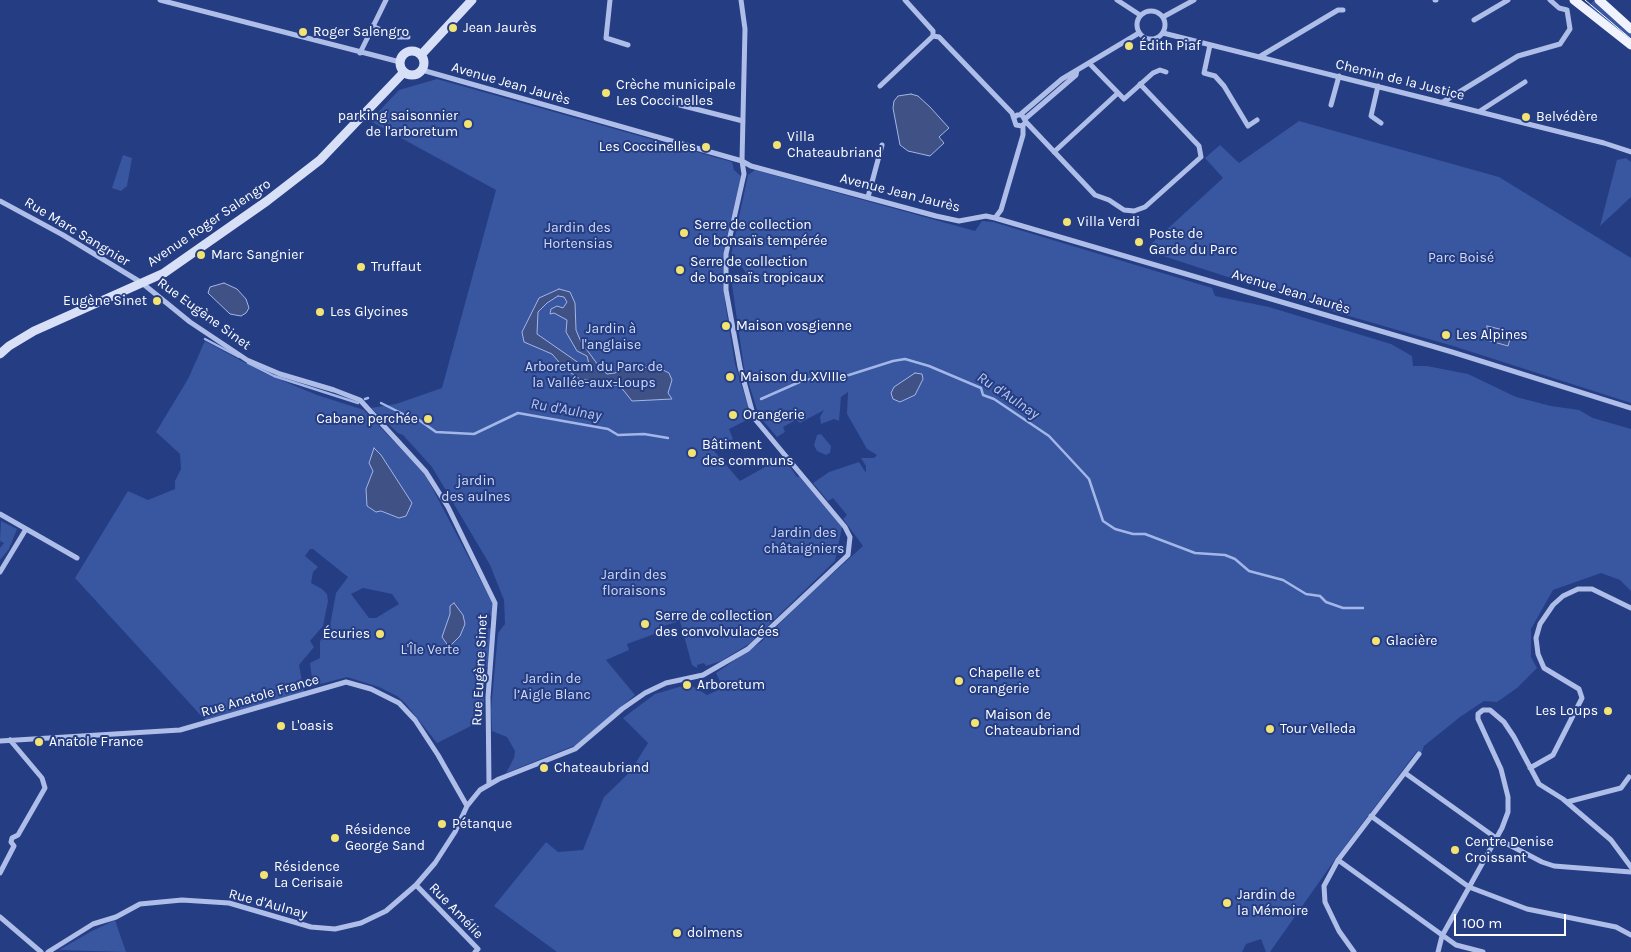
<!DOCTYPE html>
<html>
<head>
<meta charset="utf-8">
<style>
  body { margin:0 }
  #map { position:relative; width:1631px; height:952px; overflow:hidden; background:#253d83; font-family:Karla,sans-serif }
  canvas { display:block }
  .scale { position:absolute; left:1454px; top:914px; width:112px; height:22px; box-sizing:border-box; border:2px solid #fff; border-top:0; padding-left:6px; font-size:15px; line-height:18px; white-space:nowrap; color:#fff; -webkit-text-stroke:4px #253d83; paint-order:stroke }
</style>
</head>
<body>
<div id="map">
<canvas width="1631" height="952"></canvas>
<div class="scale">100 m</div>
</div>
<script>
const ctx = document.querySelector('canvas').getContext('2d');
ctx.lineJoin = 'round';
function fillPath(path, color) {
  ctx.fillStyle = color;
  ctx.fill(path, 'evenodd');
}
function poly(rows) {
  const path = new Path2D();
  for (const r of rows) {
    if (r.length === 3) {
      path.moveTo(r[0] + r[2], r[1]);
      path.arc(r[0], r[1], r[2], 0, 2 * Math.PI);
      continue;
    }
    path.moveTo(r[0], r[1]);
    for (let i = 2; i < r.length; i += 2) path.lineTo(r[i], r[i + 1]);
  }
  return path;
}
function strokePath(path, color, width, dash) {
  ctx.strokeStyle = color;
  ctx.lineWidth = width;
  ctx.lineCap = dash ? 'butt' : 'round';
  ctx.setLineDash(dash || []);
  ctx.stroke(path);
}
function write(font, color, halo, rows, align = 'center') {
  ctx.font = font + ' Karla,sans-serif';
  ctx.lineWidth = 4;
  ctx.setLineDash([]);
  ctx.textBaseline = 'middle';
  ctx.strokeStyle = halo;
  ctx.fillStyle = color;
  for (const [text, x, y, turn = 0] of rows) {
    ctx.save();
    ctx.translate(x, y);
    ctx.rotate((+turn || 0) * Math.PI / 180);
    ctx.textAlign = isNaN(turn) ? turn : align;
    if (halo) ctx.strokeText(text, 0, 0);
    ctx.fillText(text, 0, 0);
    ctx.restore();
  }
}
fillPath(poly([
  [1594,0,1596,0,1631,32,1631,41,1588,7],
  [437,79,732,162,734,170,741,176,724,249,723,272,725,302,735,364,748,406,745,413,745,421,729,429,733,439,714,451,740,481,783,457,797,477,801,476,842,527,835,561,749,644,721,661,706,666,704,663,697,665,697,668,692,665,680,621,660,627,660,632,627,644,629,650,606,660,635,695,576,745,506,773,514,758,515,751,507,737,492,731,491,710,498,633,505,624,504,600,490,565,432,467,403,435,398,433,371,408,396,404,442,388,496,190,370,121,399,90],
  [1299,121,1499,177,1631,258,1631,403,1453,346,1335,312,1148,251,1150,245,1223,178,1205,158,1220,145,1239,163],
  [123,155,132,158,127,186,121,191,112,188],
  [1626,158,1631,162,1631,197,1600,226,1617,160],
  [755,170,975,231,982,221,993,222,1212,288,1215,296,1269,307,1391,344,1412,356,1413,366,1427,366,1468,374,1516,397,1551,406,1579,410,1593,418,1631,429,1631,591,1620,580,1601,573,1553,590,1531,629,1531,657,1537,668,1517,688,1497,702,1484,701,1460,717,1424,746,1421,754,1417,751,1336,858,1270,952,1266,952,1261,939,1246,944,1242,952,557,952,494,906,546,842,558,852,583,850,604,797,630,772,648,743,623,718,655,694,689,684,707,695,723,688,716,673,761,642,802,601,863,546,843,519,847,515,833,498,828,501,813,483,829,472,859,462,866,473,866,466,861,458,874,458,877,455,867,449,847,414,848,392,841,397,839,421,834,419,821,424,820,417,824,410,800,423,796,420,783,427,785,432,777,437,759,416,744,368,731,278,746,273,733,254,731,255,748,175],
  [205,341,264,373,317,395,364,410,425,474,493,604,492,615,490,616,489,609,488,628,493,629,489,667,486,667,483,720,437,743,405,703,397,696,379,687,347,677,313,686,310,663,320,658,320,641,329,631,336,593,348,577,313,549,310,549,305,556,318,567,313,572,311,583,322,589,327,594,328,601,323,626,310,641,314,647,299,665,304,692,205,720,75,578,128,491,148,500,175,489,175,481,181,469,180,454,156,432,188,379],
  [381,455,400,486,399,518,381,511,376,512,367,506,366,489,373,471,369,462,370,458],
  [363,588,392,594,399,604,376,618,369,618,351,594],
  [821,434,831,446,830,453,826,455,817,451,814,445,817,435],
  [1,521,17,529,9,549,0,560,0,548,4,543,0,541],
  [115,920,126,952,59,950,90,932]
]), '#3956a0');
const water = poly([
  [911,94,918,96,930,107,949,128,939,137,944,143,930,156,908,151,900,145,893,108,894,101,898,96,911,94],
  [224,283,237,289,246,299,249,308,246,313,241,316,230,314,208,293,210,287,224,283],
  [559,289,570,292,575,303,576,330,581,342,601,369,607,374,615,373,628,366,643,368,652,366,661,369,669,373,672,380,668,393,672,399,632,401,620,386,580,379,565,369,552,354,524,342,522,332,539,298,559,289],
  [558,296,564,297,567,302,563,308,557,306,551,309,550,314,554,313,567,320,566,332,577,351,587,356,589,364,586,368,537,334,538,312,547,303,558,296],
  [1487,326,1512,332,1508,346,1487,340,1487,326],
  [915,373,922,374,923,379,915,395,900,402,893,399,891,393,894,387,915,373],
  [374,448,381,455,412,503,406,516,399,518,381,511,376,512,367,506,366,489,373,471,369,463,374,448],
  [454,603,463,615,465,624,460,636,449,647,442,637,450,614,450,606,454,603]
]);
fillPath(water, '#3f5185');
strokePath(water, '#a2b6e8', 1);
strokePath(poly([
  [205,339,239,357],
  [248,363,274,376,358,403],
  [365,399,368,398],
  [761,399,804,380,849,375,893,361,905,359,929,366,981,388,983,395,994,399,1049,436,1089,479,1103,521,1115,529,1133,534,1145,534,1195,553,1225,555,1235,559,1249,571,1283,580,1306,594,1320,596,1326,602,1343,608,1363,608],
  [381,403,403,414],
  [407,416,419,420,436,432,474,434,518,413,608,429,618,435,644,434,668,438]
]), '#a2b6e8', 2.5);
strokePath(poly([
  [160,0,400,62],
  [610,0,606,38,628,45],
  [905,0,933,31,933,36,939,37,1012,113,1016,125,1022,126,1026,122,1022,115,1017,115,1014,118],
  [1117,0,1140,15],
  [1435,0,1436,0],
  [1550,0,1559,8,1567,10],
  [1151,25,14],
  [1163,17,1194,0],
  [1474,20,1508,0],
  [372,26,398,37,408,37],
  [1163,33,1604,143,1631,152],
  [1210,45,1204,73,1215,76,1224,86,1248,126,1257,120],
  [360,53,386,0],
  [1259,57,1338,10,1343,10],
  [1089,63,1124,99,1153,73,1160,70,1166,72],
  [422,70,742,161,751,166,936,216,959,221,986,216,995,218,1452,352,1631,408],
  [880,86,933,36],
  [1378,86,1371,116,1381,123],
  [668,102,743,121],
  [1443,102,1518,56,1560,44,1570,29,1567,10],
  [1331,105,1339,76],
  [1480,111,1525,82],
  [1021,114,1062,79,1139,33],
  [1026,118,1076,75,1077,70],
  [1026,122,1095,195,1109,200,1124,210,1134,211,1145,207,1201,157,1199,146,1140,84],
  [1054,152,1118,93],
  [868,197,882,145],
  [0,201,63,235,142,283,190,322,247,360,280,374,334,390,360,400,426,472,448,507,495,603,488,697,489,785],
  [995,218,1001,210,1023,135,1023,126],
  [0,514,77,558],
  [0,572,26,529],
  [0,741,180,730,346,682,371,689,399,703,415,720,438,755,467,806],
  [1419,754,1338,860,1456,945,1483,952],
  [1530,768,1553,755,1582,698,1579,689,1544,668,1538,654,1536,638,1540,624,1553,605,1563,596,1578,589,1592,589,1631,608],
  [1405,773,1496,838,1542,862,1554,866,1631,872],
  [1567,802,1621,788,1629,777],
  [1371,816,1469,887,1527,909,1616,927,1631,935],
  [1338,860,1324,886,1325,902,1339,931,1354,952],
  [0,873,14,846,11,842,12,838,18,835,45,788,42,778,10,740],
  [416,885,478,949,475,952],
  [0,917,41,952],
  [48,952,93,924,116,917,140,904,182,900,229,903,311,927,335,929,361,923,386,911,416,885,435,863,455,832,467,806,480,790,499,779,575,749,622,709,645,693,666,683,703,675,748,649,848,555,850,537,845,527,754,418,740,367,726,290,726,254,744,174,742,161,745,29,741,0],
  [1438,952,1442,936,1502,828,1508,812,1508,797,1501,769,1478,719,1478,714,1483,710,1490,710,1504,722,1514,737,1539,784,1563,799,1611,840,1631,867]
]), '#aebee8', 5);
strokePath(poly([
  [412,63,12],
  [421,55,472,0],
  [0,354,9,346,34,331,164,273,267,201,320,160,404,72]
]), '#d8e0f7', 9);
strokePath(poly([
  [1574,0,1631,45],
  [1599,0,1631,29]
]), '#f0f3fe', 9);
strokePath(poly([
  [1585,0,1631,39]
]), '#fff', 1);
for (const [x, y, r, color] of [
  [453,28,5,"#f2e372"],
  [303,32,5,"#f2e372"],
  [1129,46,5,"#f2e372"],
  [606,93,5,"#f2e372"],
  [1526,117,5,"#f2e372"],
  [468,124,5,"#f2e372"],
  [777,145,5,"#f2e372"],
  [706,147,5,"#f2e372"],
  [1067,222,5,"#f2e372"],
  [684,233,5,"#f2e372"],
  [1139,242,5,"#f2e372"],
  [201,255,5,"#f2e372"],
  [361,267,5,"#f2e372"],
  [680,270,5,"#f2e372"],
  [157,301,5,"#f2e372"],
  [320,312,5,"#f2e372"],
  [726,326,5,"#f2e372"],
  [1446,335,5,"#f2e372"],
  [730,377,5,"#f2e372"],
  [733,415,5,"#f2e372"],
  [428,419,5,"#f2e372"],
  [692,453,5,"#f2e372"],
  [645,624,5,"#f2e372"],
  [380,634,5,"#f2e372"],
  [1376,641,5,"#f2e372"],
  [959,681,5,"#f2e372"],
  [687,685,5,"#f2e372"],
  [1608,711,5,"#f2e372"],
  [975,723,5,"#f2e372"],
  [281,726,5,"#f2e372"],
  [1270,729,5,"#f2e372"],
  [39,742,5,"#f2e372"],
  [544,768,5,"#f2e372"],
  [442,824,5,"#f2e372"],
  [335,838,5,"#f2e372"],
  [1455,850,5,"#f2e372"],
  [264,875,5,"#f2e372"],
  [1227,903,5,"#f2e372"],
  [677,933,5,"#f2e372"]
]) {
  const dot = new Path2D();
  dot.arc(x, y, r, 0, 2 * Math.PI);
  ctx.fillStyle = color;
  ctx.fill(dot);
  strokePath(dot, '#253d83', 2);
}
write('14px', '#fff', '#253d83', [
  ["Jean Jaurès",463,28],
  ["Roger Salengro",313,32],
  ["Édith Piaf",1139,46],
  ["Crèche municipale",616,85],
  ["Les Coccinelles",616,101],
  ["parking saisonnier",458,116,"right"],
  ["de l'arboretum",458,132,"right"],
  ["Belvédère",1536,117],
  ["Villa",787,137],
  ["Chateaubriand",787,153],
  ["Les Coccinelles",696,147,"right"],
  ["Villa Verdi",1077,222],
  ["Serre de collection",694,225],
  ["de bonsaïs tempérée",694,241],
  ["Poste de",1149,234],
  ["Garde du Parc",1149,250],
  ["Marc Sangnier",211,255],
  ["Serre de collection",690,262],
  ["de bonsaïs tropicaux",690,278],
  ["Truffaut",371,267],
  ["Eugène Sinet",147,301,"right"],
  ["Les Glycines",330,312],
  ["Maison vosgienne",736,326],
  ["Les Alpines",1456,335],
  ["Maison du XVIIIe",740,377],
  ["Orangerie",743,415],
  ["Cabane perchée",418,419,"right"],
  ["Bâtiment",702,445],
  ["des communs",702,461],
  ["Serre de collection",655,616],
  ["des convolvulacées",655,632],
  ["Écuries",370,634,"right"],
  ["Glacière",1386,641],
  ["Chapelle et",969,673],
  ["orangerie",969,689],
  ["Arboretum",697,685],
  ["Les Loups",1598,711,"right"],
  ["Maison de",985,715],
  ["Chateaubriand",985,731],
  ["L'oasis",291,726],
  ["Tour Velleda",1280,729],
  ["Anatole France",49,742],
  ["Chateaubriand",554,768],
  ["Pétanque",452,824],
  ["Résidence",345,830],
  ["George Sand",345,846],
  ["Centre Denise",1465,842],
  ["Croissant",1465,858],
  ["Résidence",274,867],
  ["La Cerisaie",274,883],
  ["Jardin de",1237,895],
  ["la Mémoire",1237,911],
  ["dolmens",687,933]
], 'left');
write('14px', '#fff', '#253d83', [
  ["Chemin de la Justice",1400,80,14],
  ["Avenue Jean Jaurès",511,84,16],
  ["Avenue Jean Jaurès",900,193,14],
  ["Avenue Roger Salengro",209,223,-34],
  ["Rue Marc Sangnier",77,232,31],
  ["Avenue Jean Jaurès",1291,292,17],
  ["Rue Eugène Sinet",204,314,36],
  ["Rue Eugène Sinet",480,670,-87],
  ["Rue Anatole France",260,696,-16],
  ["Rue d'Aulnay",268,904,15],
  ["Rue Amélie",456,911,46]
]);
write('14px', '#d1dbf6', '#253d83', [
  ["Jardin des",578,228],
  ["Hortensias",578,244],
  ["Parc Boisé",1461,258],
  ["Jardin à",611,329],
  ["l'anglaise",611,345],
  ["Arboretum du Parc de",594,367],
  ["la Vallée-aux-Loups",594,383],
  ["jardin",476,481],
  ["des aulnes",476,497],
  ["Jardin des",804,533],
  ["châtaigniers",804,549],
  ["Jardin des",634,575],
  ["floraisons",634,591],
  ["L'Île Verte",430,650],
  ["Jardin de",552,679],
  ["l’Aigle Blanc",552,695]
]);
write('italic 15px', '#b9c8ef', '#253d83', [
  ["Ru d'Aulnay",1008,396,34],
  ["Ru d'Aulnay",566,410,10]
]);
</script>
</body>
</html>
